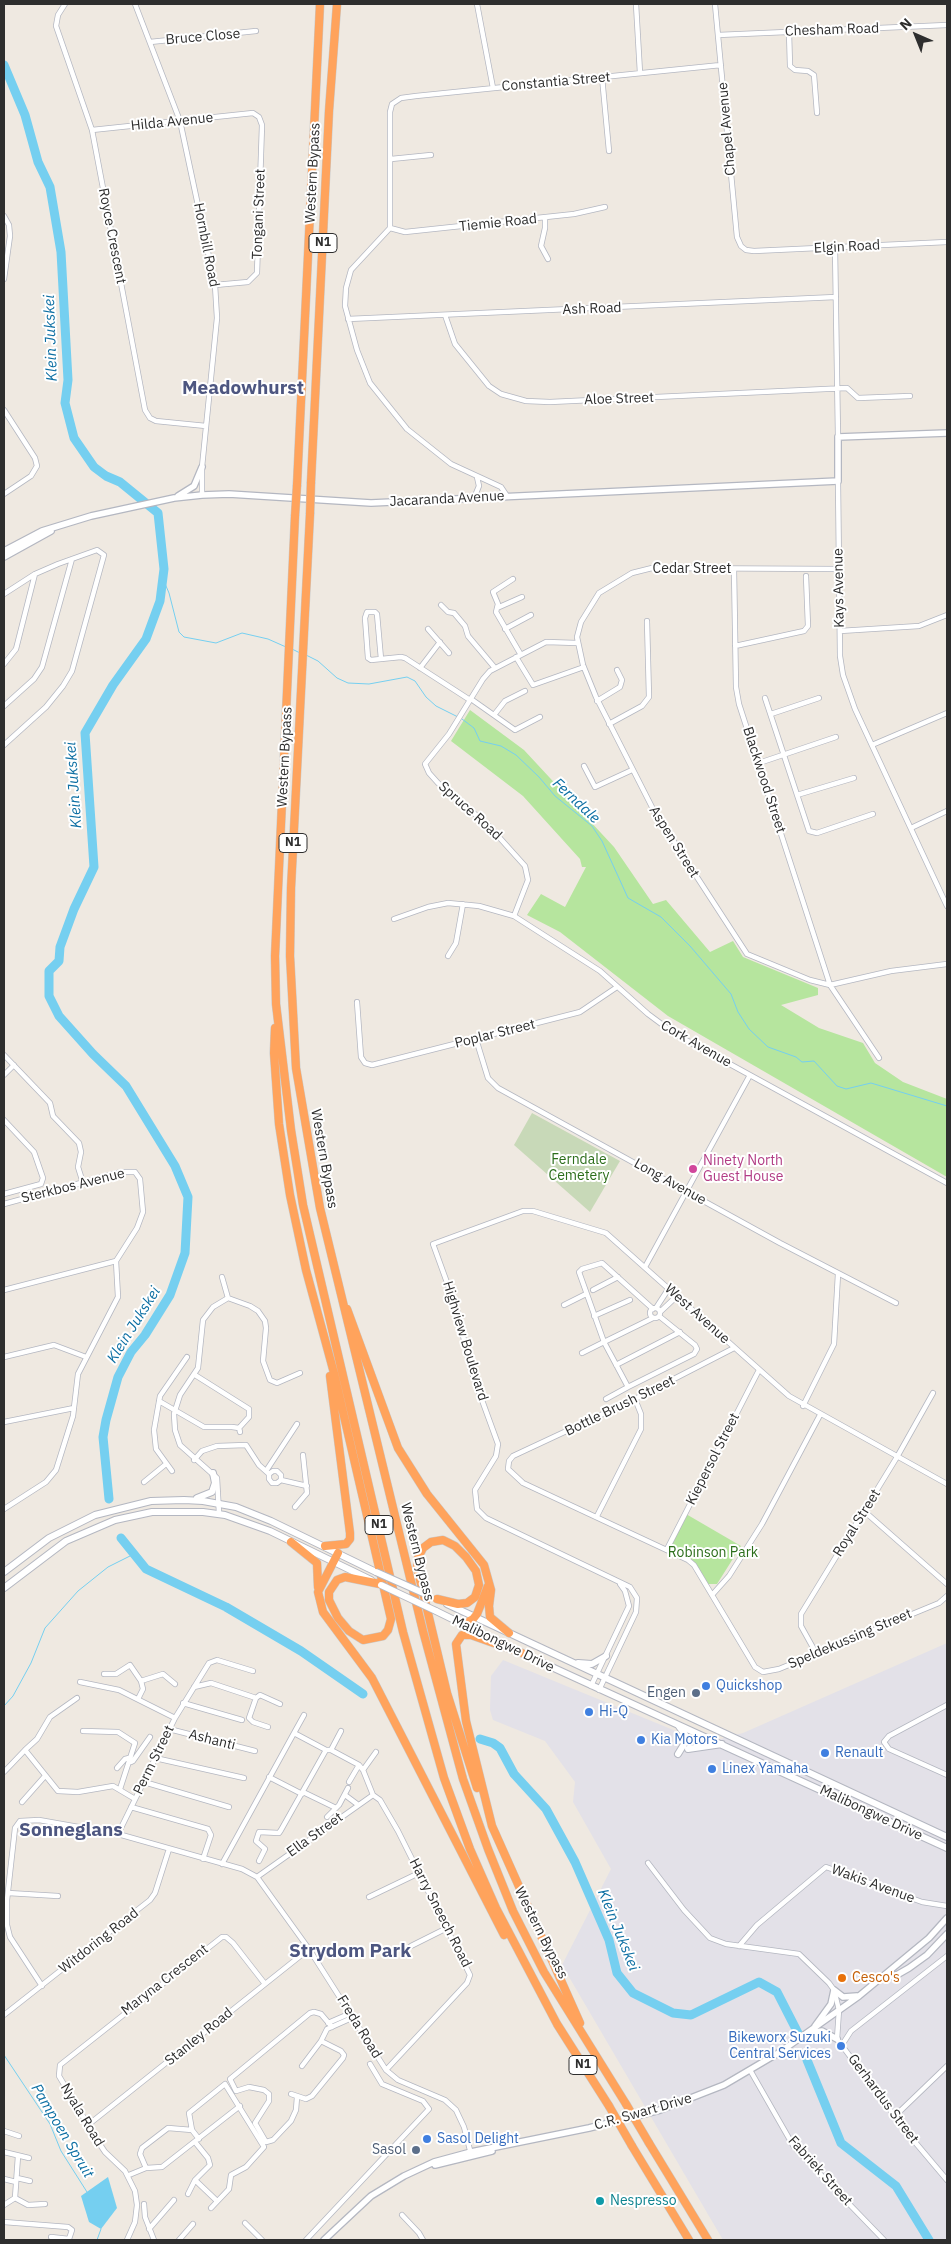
<!DOCTYPE html>
<html>
<head>
<meta charset="utf-8">
<style>
  body { margin:0 }
  #map { position:relative; width:951px; height:2244px; overflow:hidden; background:#efe9e1; font-family:"IBM Plex Sans",sans-serif }
  canvas { display:block }
  .frame { position:absolute; inset:0; border:5px solid #2e2e2e; pointer-events:none }
  .north { position:absolute; left:891px; top:10px; width:50px; height:50px; -webkit-text-stroke:4px #fff; paint-order:stroke; rotate:316deg; font-size:14px; font-weight:700; line-height:20px; text-align:center; color:#2e2e2e }
  .north::after { content:''; display:block; margin:auto; width:18px; height:22px; background:#2e2e2e; clip-path:polygon(50% 0,100% 100%,50% 72%,0 100%) }
</style>
</head>
<body>
<div id="map">
<canvas width="951" height="2244"></canvas>
<div class="frame"></div>
<div class="north">N</div>
</div>
<script>
const ctx = document.querySelector('canvas').getContext('2d');
ctx.lineJoin = 'round';
function fillPath(path, color) {
  ctx.fillStyle = color;
  ctx.fill(path, 'evenodd');
}
function poly(rows) {
  const path = new Path2D();
  for (const r of rows) {
    if (r.length === 3) {
      path.moveTo(r[0] + r[2], r[1]);
      path.arc(r[0], r[1], r[2], 0, 2 * Math.PI);
      continue;
    }
    path.moveTo(r[0], r[1]);
    for (let i = 2; i < r.length; i += 2) path.lineTo(r[i], r[i + 1]);
  }
  return path;
}
function strokePath(path, color, width, dash) {
  ctx.strokeStyle = color;
  ctx.lineWidth = width;
  ctx.lineCap = dash ? 'butt' : 'round';
  ctx.setLineDash(dash || []);
  ctx.stroke(path);
}
function write(font, color, halo, rows, align = 'center') {
  ctx.font = font + ' "IBM Plex Sans",sans-serif';
  ctx.lineWidth = 4;
  ctx.setLineDash([]);
  ctx.textBaseline = 'middle';
  ctx.strokeStyle = halo;
  ctx.fillStyle = color;
  for (const [text, x, y, turn = 0] of rows) {
    ctx.save();
    ctx.translate(x, y);
    ctx.rotate((+turn || 0) * Math.PI / 180);
    ctx.textAlign = isNaN(turn) ? turn : align;
    if (halo) ctx.strokeText(text, 0, 0);
    ctx.fillText(text, 0, 0);
    ctx.restore();
  }
}
fillPath(poly([
  [947,1643,947,2240,723,2240,562,1965,611,1869,573,1802,575,1782,545,1741,493,1720,490,1710,491,1676,503,1660,705,1743,743,1733]
]), '#e3e1e8');
fillPath(poly([
  [470,710,524,750,614,847,653,904,666,900,710,952,733,941,743,957,818,988,818,995,781,1005,819,1028,863,1043,875,1063,903,1082,947,1099,947,1177,668,1016,560,932,527,915,541,894,565,907,586,867,582,867,580,859,523,796,451,741],
  [686,1514,741,1546,717,1584,708,1584,697,1566,688,1558,669,1547]
]), '#b6e59e');
fillPath(poly([
  [532,1113,620,1161,590,1212,514,1145]
]), '#c8d9b8');
fillPath(poly([
  [108,2177,117,2208,101,2229,89,2222,81,2196]
]), '#75cff0');
strokePath(poly([
  [163,579,169,593,179,632,184,637,216,643,242,633,268,639,286,647],
  [292,649,300,653],
  [306,655,318,661,337,678,348,683,369,684,407,677,415,681,426,697,436,706,458,717],
  [462,719,474,728,480,741,501,746,516,755,539,777,555,796,592,826,602,841,628,898,661,917,690,946,731,994,738,1012,749,1029,768,1047,796,1057,802,1062,814,1061,837,1086,846,1089,871,1083,947,1106],
  [4,1706,13,1696,31,1663,45,1628,78,1591,108,1567,134,1554],
  [4,2055,50,2124,61,2151,87,2192],
  [97,2240,101,2229]
]), '#75cff0', 1);
strokePath(poly([
  [4,65,25,115,38,162,50,187,61,252,68,380,65,403,74,438,94,467,106,476,120,482,158,513,164,569,160,601,146,639,113,685,85,733,94,867,74,909,60,947,59,961,49,971,49,996,59,1016,93,1054,126,1086,175,1166,188,1197,185,1253,170,1295,145,1335,131,1352,118,1377,106,1420,103,1437,109,1499],
  [121,1538,146,1569,226,1607,301,1651,363,1694],
  [480,1739,493,1743,500,1748,514,1774,546,1809,575,1862,609,1940,617,1973,633,1993,673,2013,691,2015,759,1982,777,1992,798,2033],
  [807,2060,841,2143,896,2186,929,2240]
]), '#75cff0', 9);
const minor = poly([
  [65,4,58,15,56,26,92,130,145,410,150,418,156,421,206,426],
  [135,4,180,121,215,285,217,318,202,467,202,495],
  [477,4,493,88],
  [636,4,640,73],
  [715,4,737,237,741,246,746,250,754,251,947,242],
  [789,32,790,66,795,70,808,71,814,75,817,113],
  [718,35,947,25],
  [150,42,256,31],
  [602,77,609,151],
  [92,130,253,113,259,117,262,125,257,273,248,282,215,285],
  [391,159,431,155],
  [4,216,9,225,10,236,4,279],
  [545,218,545,228,541,246,548,259],
  [390,228,405,232,574,214,605,207],
  [835,247,838,437],
  [445,315,455,344,489,386,501,394,526,401,550,402,847,388,858,398,910,396],
  [348,319,836,297],
  [4,410,35,458,37,466,31,476,4,494],
  [838,481,840,656,843,675,855,709,947,906],
  [507,496,501,487,451,464,407,429,370,383,357,350,345,306,346,288,351,270,390,228,390,112,392,104,401,98,416,96,721,65],
  [474,498,479,486,477,477],
  [734,569,736,687,739,704,830,985,879,1058],
  [839,569,652,568,632,573,599,593,581,622,577,637,583,665,596,697,654,811,747,954,810,980,830,985,891,971,947,964],
  [513,579,493,592,498,604,496,612,521,655],
  [4,594,35,574,58,564,97,550,104,555,72,671,63,686,46,707,4,745],
  [441,605,448,612,454,613,465,626,468,636,495,668],
  [497,608,522,597],
  [428,629,449,653],
  [505,629,531,615],
  [840,631,919,626,947,615],
  [735,646,804,631,808,626,806,576],
  [516,657,533,685,584,667],
  [381,659,377,614,375,612,367,612,365,618,368,658,371,660,401,657,405,658,470,700],
  [4,664,16,649,35,574],
  [420,668,440,642],
  [765,698,809,831,817,833,873,814],
  [471,699,515,730,540,717],
  [597,701,620,687,622,680,617,670],
  [4,706,34,679,42,667,72,559],
  [771,714,819,698],
  [494,715,505,701,525,691],
  [609,724,642,706,649,697,647,621],
  [872,745,947,713],
  [759,763,836,737],
  [584,766,595,787,632,770],
  [797,795,854,778],
  [911,828,947,811],
  [514,916,528,880,525,866,489,826,438,783,429,773,425,764,449,734,483,679,490,671,546,642,577,643],
  [394,919,428,907,448,903,479,906,514,916,600,971,648,1014,675,1034,947,1183],
  [448,956,456,943,463,904],
  [357,1002,361,1057,365,1063,372,1065,580,1012,617,987],
  [476,1039,488,1078,498,1088,780,1243,896,1303],
  [4,1055,50,1103,53,1116,79,1143,81,1152,78,1167,83,1183],
  [4,1075,14,1065],
  [4,1120,34,1152,43,1178,41,1184,4,1194],
  [4,1204,121,1172,135,1172,140,1179,143,1212,137,1228,116,1261],
  [645,1267,750,1075],
  [222,1277,228,1298],
  [4,1290,116,1261],
  [593,1290,618,1277],
  [228,1298,250,1306,258,1311,265,1321,266,1328,263,1361,270,1380,277,1383,300,1373],
  [564,1305,586,1294],
  [656,1308,669,1288],
  [655,1313,5],
  [660,1312,677,1296],
  [594,1316,630,1300],
  [653,1318,604,1342,579,1272,582,1269,602,1263,653,1309],
  [734,1348,635,1399,513,1456,509,1461,508,1469,523,1483,688,1560,694,1565,755,1667,763,1672,779,1669,939,1603,947,1596],
  [582,1353,604,1342,628,1387,694,1354,697,1349,695,1345,659,1316],
  [4,1357,54,1345,86,1357],
  [616,1365,680,1332],
  [195,1375,249,1409,249,1417,239,1428],
  [606,1399,628,1387],
  [159,1401,204,1427,232,1427,239,1428,240,1432],
  [803,1406,834,1344,838,1274],
  [4,1422,74,1408],
  [194,1460,202,1451,217,1446,246,1445,259,1465,269,1474],
  [172,1471,156,1449,154,1430,160,1396,187,1357],
  [266,1471,297,1424],
  [281,1480,281,1475,277,1471,273,1471,269,1474,269,1479,272,1483,277,1483,281,1480,307,1486],
  [144,1482,166,1464],
  [295,1507,307,1493,303,1455],
  [4,1509,46,1482,56,1470,73,1416,78,1374,118,1297,116,1261],
  [864,1511,947,1584],
  [219,1513,217,1478,180,1445,175,1430,174,1414,180,1395,198,1368,203,1320,213,1307,228,1298],
  [597,1516,641,1429,641,1414,635,1399],
  [667,1549,759,1370],
  [712,1595,729,1576,762,1524,820,1415],
  [816,1653,801,1626,801,1614,897,1457,933,1393],
  [104,1674,116,1674,130,1665,141,1681,163,1674,175,1684],
  [80,1682,119,1690,175,1718],
  [591,1686,629,1606,625,1591,620,1584],
  [194,1687,211,1683,256,1698],
  [599,1690,636,1612,637,1598,630,1587,486,1518,477,1509,475,1490,496,1456,498,1444,471,1370,457,1310,433,1244,523,1211,533,1211,606,1233,789,1396,947,1484],
  [138,1699,143,1689,141,1681],
  [183,1703,242,1720],
  [947,1705,889,1736,884,1742,889,1749,947,1775],
  [268,1727,253,1722,249,1718,256,1698,260,1695,280,1704],
  [169,1729,255,1751],
  [83,1731,118,1732,135,1743,120,1789],
  [294,1733,304,1715],
  [25,1750,37,1739,50,1717,77,1698],
  [331,1750,341,1731],
  [155,1758,244,1778],
  [117,1768,125,1759,129,1758,131,1762,133,1761,150,1737],
  [363,1770,376,1752],
  [4,1772,25,1750,58,1791,78,1792,113,1786,135,1799],
  [269,1777,302,1794],
  [144,1782,229,1807],
  [349,1782,359,1765],
  [303,1792,336,1808],
  [345,1795,357,1804],
  [22,1802,45,1776],
  [131,1807,208,1829,211,1835,203,1859],
  [327,1817,339,1805,348,1788],
  [118,1834,175,1718,209,1663,217,1660,253,1671],
  [259,1861,265,1849,256,1841,259,1832,279,1833,281,1830,326,1750],
  [648,1863,684,1910,710,1938,726,1944,799,1954,829,1983,834,1990,839,2010,837,2039,909,2135,947,2180],
  [222,1864,294,1733,326,1750,331,1750,359,1765,363,1770,373,1795,380,1800,398,1831,470,1975,467,1983,386,2070],
  [257,1877,373,1795],
  [8,1893,58,1896],
  [369,1897,419,1873],
  [411,1946,447,1928],
  [739,1946,757,1925,826,1867,922,1902,947,1906],
  [42,1986,10,1937,7,1925,7,1900,15,1828,20,1821,39,1820,118,1834,242,1869,257,1877,309,1949,386,2070,398,2080,445,2100,456,2110,464,2127,471,2154],
  [4,2015,150,1900,155,1893,169,1849],
  [328,2023,351,2013],
  [842,2045,851,2031,947,1956],
  [302,2066,321,2041,327,2029,354,2017],
  [750,2070,794,2147,884,2240],
  [291,2094,306,2099,312,2096,343,2058,344,2055,341,2051,321,2041],
  [297,2097,296,2110,291,2121,273,2140,266,2142,255,2123,269,2101,269,2094,264,2090,249,2087,236,2091,230,2079,310,2013,314,2012,321,2014,332,2027],
  [895,2116,947,2066],
  [88,2125,309,1949],
  [4,2131,19,2136],
  [199,2139,192,2130,189,2113,225,2084,264,2147,246,2167,231,2175,229,2189,211,2208],
  [4,2152,29,2158],
  [146,2168,140,2154,142,2148,168,2128,192,2130],
  [129,2175,146,2168,162,2167,240,2106],
  [17,2178,30,2181],
  [4,2179,16,2182],
  [195,2180,217,2201],
  [188,2194,195,2180,210,2165,208,2158,195,2142],
  [15,2198,28,2205,45,2204],
  [144,2204,145,2217,154,2240],
  [4,2205,15,2198,18,2156],
  [402,2215,419,2233,423,2240],
  [4,2222,68,2227,72,2230,69,2239,51,2237],
  [245,2223,262,2240],
  [149,2229,174,2200],
  [127,2240,135,2222,137,2205,135,2191,125,2171,105,2152,97,2140,59,2076,60,2065,222,1937,226,1937,233,1943,265,1984],
  [179,2240,193,2224],
  [306,2240,429,2109,423,2101,382,2084,370,2064]
]);
const tertiary = poly([
  [178,496,194,486,202,467],
  [4,551,42,531,91,516,174,498,202,495,229,494,371,503,838,481,838,437,947,433],
  [4,557,51,531],
  [882,1978,895,1976,909,1968,927,1955,947,1934],
  [815,2026,831,2004,834,1990,843,1997,857,1996],
  [809,2033,822,2031,837,2039],
  [435,2165,492,2151],
  [324,2240,371,2196,404,2176,434,2162,471,2152,589,2128,660,2110,724,2085,780,2052,859,1996,929,1938,947,1918]
]);
const secondary = poly([
  [197,1498,212,1492,215,1483,213,1473],
  [4,1572,49,1538,95,1515,151,1501,184,1500,203,1501,236,1507,271,1521,376,1572],
  [4,1588,66,1541,115,1520,152,1512,203,1512,225,1515,270,1531,371,1580],
  [447,1604,947,1837],
  [436,1611,501,1643],
  [519,1652,947,1848],
  [578,1663,592,1664,606,1656],
  [688,1749,722,1744],
  [678,1754,686,1741,686,1736,678,1725]
]);
const motorway = poly([
  [311,482,329,111,337,4],
  [297,485,320,4],
  [310,514,291,888,290,956,296,1068,320,1208,423,1631,463,1779,488,1849,513,1911,544,1972,626,2104],
  [295,516,275,956,276,1004,291,1130,303,1205,403,1632,444,1778,470,1849,496,1908,557,2024,609,2106],
  [275,1028,274,1053,279,1124,290,1195,306,1270,334,1373,391,1619,388,1630,383,1636,363,1640,349,1631,338,1618,329,1600,329,1592,337,1580,345,1577,380,1584],
  [347,1309,398,1448,427,1494,484,1565,491,1590,489,1606,490,1617,509,1633],
  [291,1542,317,1563,318,1587],
  [325,1546,346,1544,350,1539,350,1533,330,1376],
  [338,1553,318,1592,323,1612,372,1678,504,1935],
  [437,1599,458,1604,467,1603,475,1597,479,1585,476,1571,466,1557,455,1546,443,1540,431,1542,423,1548,418,1558,417,1567,447,1693,477,1788],
  [464,1624,473,1619,477,1614,488,1586],
  [522,1653,471,1635,462,1635,456,1644,466,1721,492,1826,580,2023],
  [649,2143,708,2240],
  [632,2146,689,2240]
]);
strokePath(minor, '#b4b7c1', 6);
strokePath(tertiary, '#b4b7c1', 8);
strokePath(secondary, '#b4b7c1', 8);
strokePath(motorway, '#c9c9c9', 9);
strokePath(minor, '#fff', 4.5);
strokePath(tertiary, '#fff', 5.5);
strokePath(secondary, '#fff', 6);
strokePath(motorway, '#ffa35c', 8);
const secondaryBridge = poly([
  [376,1572,430,1596],
  [381,1585,436,1611]
]);
const motorwayBridge = poly([
  [310,514,311,482],
  [295,516,297,485],
  [626,2104,649,2143],
  [609,2106,632,2146]
]);
strokePath(secondaryBridge, '#b4b7c1', 8, []);
strokePath(motorwayBridge, '#c9c9c9', 9, []);
strokePath(secondaryBridge, '#fff', 6);
strokePath(motorwayBridge, '#ffa35c', 8);
for (const [x, y, r, color] of [
  [693,1169,5,"#d1479c"],
  [706,1686,5,"#3f7fe0"],
  [696,1693,5,"#5c6f8a"],
  [589,1712,5,"#3f7fe0"],
  [641,1740,5,"#3f7fe0"],
  [825,1753,5,"#3f7fe0"],
  [712,1769,5,"#3f7fe0"],
  [842,1978,5,"#e8710a"],
  [841,2046,5,"#3f7fe0"],
  [427,2139,5,"#3f7fe0"],
  [416,2150,5,"#5c6f8a"],
  [600,2201,5,"#0f9aa8"]
]) {
  const dot = new Path2D();
  dot.arc(x, y, r, 0, 2 * Math.PI);
  ctx.fillStyle = color;
  ctx.fill(dot);
  strokePath(dot, '#fff', 2);
}
for (const [x, y, w] of [
  [323,243,28],
  [293,843,28],
  [379,1525,28],
  [583,2065,28]
]) {
  const box = new Path2D();
  box.roundRect(x - w / 2, y - 9.5, w, 19, 4);
  ctx.fillStyle = '#fff';
  ctx.fill(box);
  strokePath(box, '#2e2e2e', 1);
}
write('bold 12px', '#2e2e2e', null, [
  ["N1",323,243],
  ["N1",293,843],
  ["N1",379,1525],
  ["N1",583,2065]
]);
write('14px', '#2e2e2e', '#fff', [
  ["Chesham Road",832,30,-2],
  ["Bruce Close",203,37,-5],
  ["Constantia Street",556,82,-5],
  ["Hilda Avenue",172,122,-6],
  ["Chapel Avenue",727,129,-95],
  ["Western Bypass",313,173,-87],
  ["Tongani Street",259,214,-88],
  ["Tiemie Road",498,223,-6],
  ["Royce Crescent",112,236,79],
  ["Hornbill Road",206,245,79],
  ["Elgin Road",847,247,-3],
  ["Ash Road",592,309,-2],
  ["Aloe Street",619,399,-2],
  ["Jacaranda Avenue",447,499,-3],
  ["Cedar Street",692,569],
  ["Kays Avenue",839,588,-91],
  ["Western Bypass",285,757,-87],
  ["Blackwood Street",764,780,72],
  ["Spruce Road",470,811,42],
  ["Aspen Street",674,842,58],
  ["Poplar Street",495,1034,-14],
  ["Cork Avenue",696,1044,30],
  ["Western Bypass",324,1159,80],
  ["Long Avenue",670,1182,29],
  ["Sterkbos Avenue",73,1186,-14],
  ["West Avenue",697,1314,42],
  ["Highview Boulevard",465,1341,73],
  ["Bottle Brush Street",620,1406,-26],
  ["Kiepersol Street",713,1459,-63],
  ["Royal Street",857,1523,-58],
  ["Western Bypass",417,1552,76],
  ["Speldekussing Street",850,1639,-23],
  ["Malibongwe Drive",503,1644,26],
  ["Ashanti",212,1740,14],
  ["Perm Street",154,1760,-64],
  ["Malibongwe Drive",871,1813,25],
  ["Ella Street",315,1835,-36],
  ["Wakis Avenue",873,1884,20],
  ["Harry Sneech Road",440,1913,63],
  ["Western Bypass",541,1933,63],
  ["Witdoring Road",99,1941,-38],
  ["Maryna Crescent",165,1980,-38],
  ["Freda Road",359,2027,58],
  ["Stanley Road",199,2037,-39],
  ["Gerhardus Street",883,2099,53],
  ["C.R. Swart Drive",643,2112,-16],
  ["Nyala Road",82,2115,59],
  ["Fabriek Street",820,2171,48]
]);
write('14px', '#2c6e1b', '#fff', [
  ["Ferndale",579,1160],
  ["Cemetery",579,1176],
  ["Robinson Park",713,1553]
]);
write('14px', '#b23c85', '#fff', [
  ["Ninety North",703,1161],
  ["Guest House",703,1177]
], 'left');
write('14px', '#366cbe', '#fff', [
  ["Quickshop",716,1686],
  ["Hi-Q",599,1712],
  ["Kia Motors",651,1740],
  ["Renault",835,1753],
  ["Linex Yamaha",722,1769],
  ["Bikeworx Suzuki",831,2038,"right"],
  ["Central Services",831,2054,"right"],
  ["Sasol Delight",437,2139]
], 'left');
write('14px', '#4e5e75', '#fff', [
  ["Engen",686,1693],
  ["Sasol",406,2150]
], 'right');
write('14px', '#c56008', '#fff', [
  ["Cesco's",852,1978]
], 'left');
write('14px', '#0d838f', '#fff', [
  ["Nespresso",610,2201]
], 'left');
write('italic 15px', '#0d6fa3', '#fff', [
  ["Klein Jukskei",51,338,-92],
  ["Klein Jukskei",74,785,-94],
  ["Ferndale",576,801,43],
  ["Klein Jukskei",134,1325,-58],
  ["Klein Jukskei",618,1930,68],
  ["Pampoen Spruit",62,2131,59]
]);
write('bold 19px', '#4d5680', '#fff', [
  ["Meadowhurst",243,389],
  ["Sonneglans",71,1831],
  ["Strydom Park",350,1952]
]);
</script>
</body>
</html>
